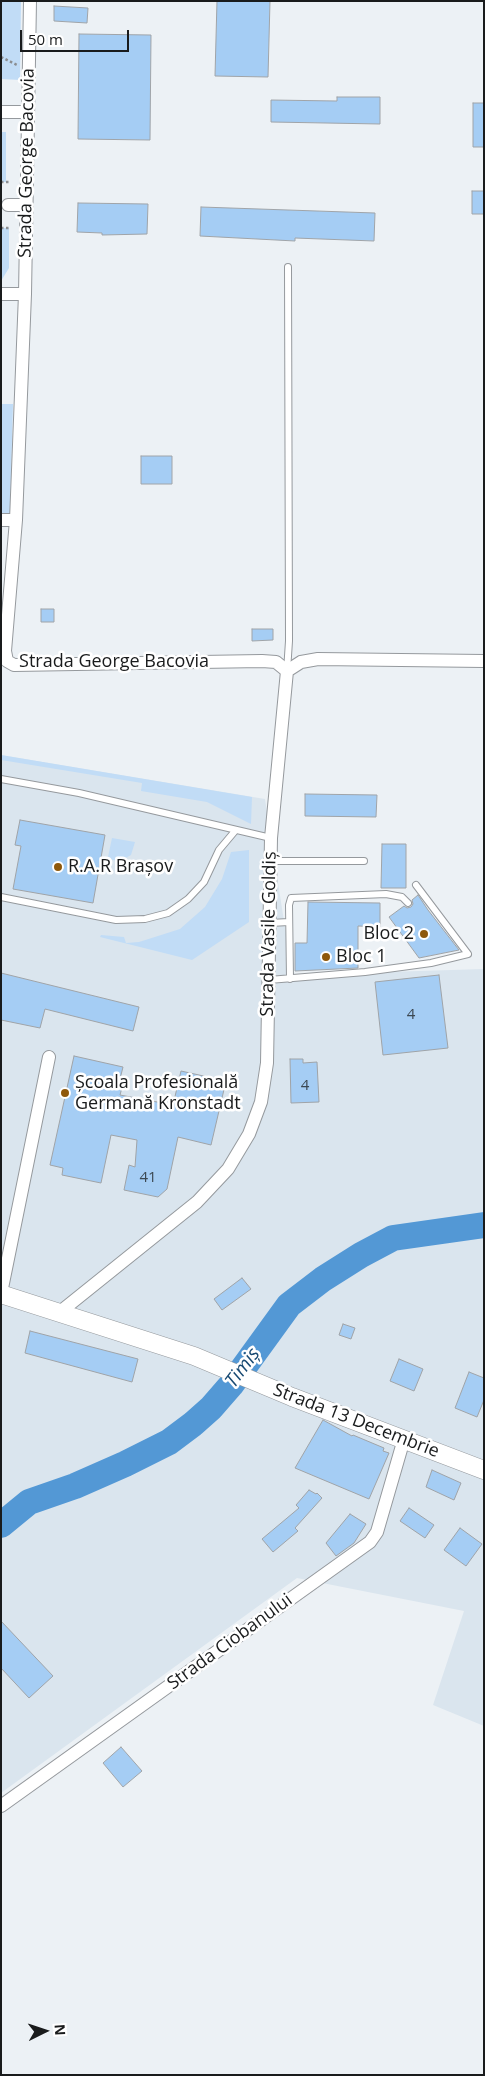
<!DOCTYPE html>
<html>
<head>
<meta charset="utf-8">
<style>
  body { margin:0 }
  #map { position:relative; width:485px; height:2076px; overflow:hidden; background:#ecf1f5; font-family:"Open Sans",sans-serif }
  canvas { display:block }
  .frame { position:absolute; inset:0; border:2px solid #191b1c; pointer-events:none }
  .north { position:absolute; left:20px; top:2006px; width:50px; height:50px; -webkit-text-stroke:4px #fff; paint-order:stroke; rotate:86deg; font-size:14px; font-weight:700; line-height:20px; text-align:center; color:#191b1c }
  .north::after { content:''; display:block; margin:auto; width:18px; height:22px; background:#191b1c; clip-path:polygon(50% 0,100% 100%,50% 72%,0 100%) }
  .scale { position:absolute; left:20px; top:30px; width:109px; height:22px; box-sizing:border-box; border:2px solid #191b1c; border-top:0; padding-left:6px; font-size:15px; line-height:18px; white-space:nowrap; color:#191b1c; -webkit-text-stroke:4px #fff; paint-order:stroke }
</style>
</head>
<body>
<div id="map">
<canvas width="485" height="2076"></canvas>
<div class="frame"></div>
<div class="north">N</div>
<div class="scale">50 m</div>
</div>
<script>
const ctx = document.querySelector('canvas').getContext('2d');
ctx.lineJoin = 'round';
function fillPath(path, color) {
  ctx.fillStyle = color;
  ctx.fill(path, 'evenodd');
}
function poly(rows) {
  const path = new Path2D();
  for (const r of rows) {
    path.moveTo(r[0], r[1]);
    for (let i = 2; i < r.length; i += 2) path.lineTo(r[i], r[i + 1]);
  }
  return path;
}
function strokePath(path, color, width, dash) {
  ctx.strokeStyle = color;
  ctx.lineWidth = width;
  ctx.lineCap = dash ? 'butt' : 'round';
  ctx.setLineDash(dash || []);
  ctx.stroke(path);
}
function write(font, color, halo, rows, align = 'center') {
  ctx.font = font + ' "Open Sans",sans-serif';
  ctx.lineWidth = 5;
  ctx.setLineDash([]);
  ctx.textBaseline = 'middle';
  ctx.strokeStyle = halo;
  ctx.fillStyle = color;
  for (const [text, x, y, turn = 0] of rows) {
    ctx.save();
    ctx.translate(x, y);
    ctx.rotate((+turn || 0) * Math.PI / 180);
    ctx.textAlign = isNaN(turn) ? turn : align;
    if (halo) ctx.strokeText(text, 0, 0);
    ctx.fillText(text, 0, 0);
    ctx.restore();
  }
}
fillPath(poly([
  [1,755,265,799,286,934,288,975,484,969,484,1726,433,1705,464,1611,297,1578,1,1793]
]), '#dae5ee');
fillPath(poly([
  [1,1,21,1,20,80,1,79],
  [1,132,6,132,6,182,1,182],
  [1,228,9,228,9,268,1,281],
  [1,404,13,404,10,515,1,514],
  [1,755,252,797,251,824,207,802,141,791,142,783,1,760],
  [112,838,135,842,131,855,120,861,113,860,108,857],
  [249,850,249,922,192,960,100,937,101,935,124,937,126,943,139,942,180,929,205,907,222,879,231,852]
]), '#c1dcf6');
strokePath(poly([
  [1,1525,29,1502,75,1486,125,1464,169,1442,193,1424,211,1408,231,1385,289,1305,323,1279,361,1255,393,1238,484,1225]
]), '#5398d5', 26);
const building = poly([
  [217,1,270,1,268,77,215,76,217,1],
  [54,6,88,8,87,23,54,21,54,6],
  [79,34,151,35,150,140,78,139,79,34],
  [337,97,380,97,380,124,271,122,271,100,337,101,337,97],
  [473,103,484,103,484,147,473,147,473,103],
  [472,191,484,191,484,214,472,214,472,191],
  [78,203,148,204,147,234,102,235,102,233,77,232,78,203],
  [201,207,375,213,374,241,295,238,295,241,200,236,201,207],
  [141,456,172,456,172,484,141,484,141,456],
  [41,609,54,609,54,622,41,622,41,609],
  [252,629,273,629,273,640,252,641,252,629],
  [305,794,377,795,376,817,305,816,305,794],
  [20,820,105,835,93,903,13,889,21,846,15,845,20,820],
  [382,844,406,844,406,888,381,888,382,844],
  [418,895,428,910,459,950,419,958,389,917,404,906,407,908,411,907,413,904,412,900,418,895],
  [308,902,380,903,380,927,358,926,358,968,295,971,295,943,307,943,308,902],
  [1,973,139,1007,133,1031,45,1009,40,1028,1,1020,1,973],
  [439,975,448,1048,383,1055,375,982,439,975],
  [74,1056,123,1067,120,1079,124,1080,120,1095,173,1105,181,1071,226,1081,211,1145,178,1137,167,1189,158,1197,124,1190,129,1165,135,1167,137,1140,111,1135,101,1183,62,1175,63,1168,50,1165,74,1056],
  [290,1059,303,1059,303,1063,317,1062,319,1102,291,1103,290,1059],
  [242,1278,251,1289,222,1310,214,1299,242,1278],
  [343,1324,355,1328,351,1339,339,1335,343,1324],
  [30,1331,138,1359,132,1382,25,1353,30,1331],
  [399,1359,423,1369,414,1391,390,1381,399,1359],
  [469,1372,484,1378,484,1400,477,1417,455,1408,469,1372],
  [323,1420,352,1436,353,1435,384,1448,383,1451,389,1453,369,1499,295,1468,323,1420],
  [432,1470,461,1483,454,1500,426,1487,432,1470],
  [309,1490,316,1494,317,1493,322,1498,295,1528,298,1531,273,1552,262,1539,299,1508,296,1505,309,1490],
  [409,1508,434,1525,425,1538,400,1521,409,1508],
  [350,1514,366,1524,354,1543,336,1556,326,1543,350,1514],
  [460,1528,482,1544,466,1566,444,1550,460,1528],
  [1,1621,53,1676,29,1698,1,1668,1,1621],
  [121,1747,142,1771,123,1787,103,1763,121,1747]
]);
fillPath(building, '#a5cdf4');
strokePath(building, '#a0a4a8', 1);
const service = poly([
  [287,671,289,641,288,267],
  [1,779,79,793,271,838],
  [270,861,364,861],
  [1,897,116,920,145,919,168,913,188,899,204,882,219,850,235,831],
  [270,923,289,922],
  [290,979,289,905,291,898,386,894,402,897,408,903],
  [269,980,365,972,431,963,468,954,416,885]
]);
const minor = poly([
  [30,1,25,294,16,520,5,651,7,661,14,665,262,661,276,662,287,671],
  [1,112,28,112],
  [8,205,27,205],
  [1,294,25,294],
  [1,520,16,520],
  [287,671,301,662,318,659,484,661],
  [1,1293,49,1057],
  [60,1312,197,1202,228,1169,249,1134,261,1102,267,1063,271,838,287,671],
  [1,1806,370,1542,377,1532,404,1439]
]);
const secondary = poly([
  [1,1294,194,1356,292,1397,484,1470]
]);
strokePath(service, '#95999d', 8);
strokePath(minor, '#95999d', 14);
strokePath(secondary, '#95999d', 19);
strokePath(poly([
  [1,57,17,65],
  [1,182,10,182],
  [1,228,9,228]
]), '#8b8e91', 2.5, [2.5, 2.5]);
strokePath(service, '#fff', 6);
strokePath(minor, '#fff', 12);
strokePath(secondary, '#fff', 18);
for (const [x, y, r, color] of [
  [58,867,5,"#8e580b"],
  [424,934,5,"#8e580b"],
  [326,957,5,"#8e580b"],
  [65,1093,5,"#8e580b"]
]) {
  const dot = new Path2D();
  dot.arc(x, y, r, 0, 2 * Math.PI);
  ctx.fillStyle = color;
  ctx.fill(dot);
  strokePath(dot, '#fff', 2);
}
write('15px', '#3c4852', null, [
  ["4",411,1015],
  ["4",305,1086],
  ["41",148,1178]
]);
write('18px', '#191b1c', '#fff', [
  ["Strada George Bacovia",27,163,-89],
  ["Strada George Bacovia",114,662],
  ["Strada Vasile Goldiș",269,934,-89],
  ["Strada 13 Decembrie",356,1421,21],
  ["Strada Ciobanului",230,1642,-36]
]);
write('18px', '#191b1c', '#fff', [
  ["R.A.R Brașov",68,867],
  ["Bloc 2",414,934,"right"],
  ["Bloc 1",336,957],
  ["Școala Profesională",75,1083],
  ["Germană Kronstadt",75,1104]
], 'left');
write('italic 19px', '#184a73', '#fff', [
  ["Timiș",243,1368,-53]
]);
</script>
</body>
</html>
